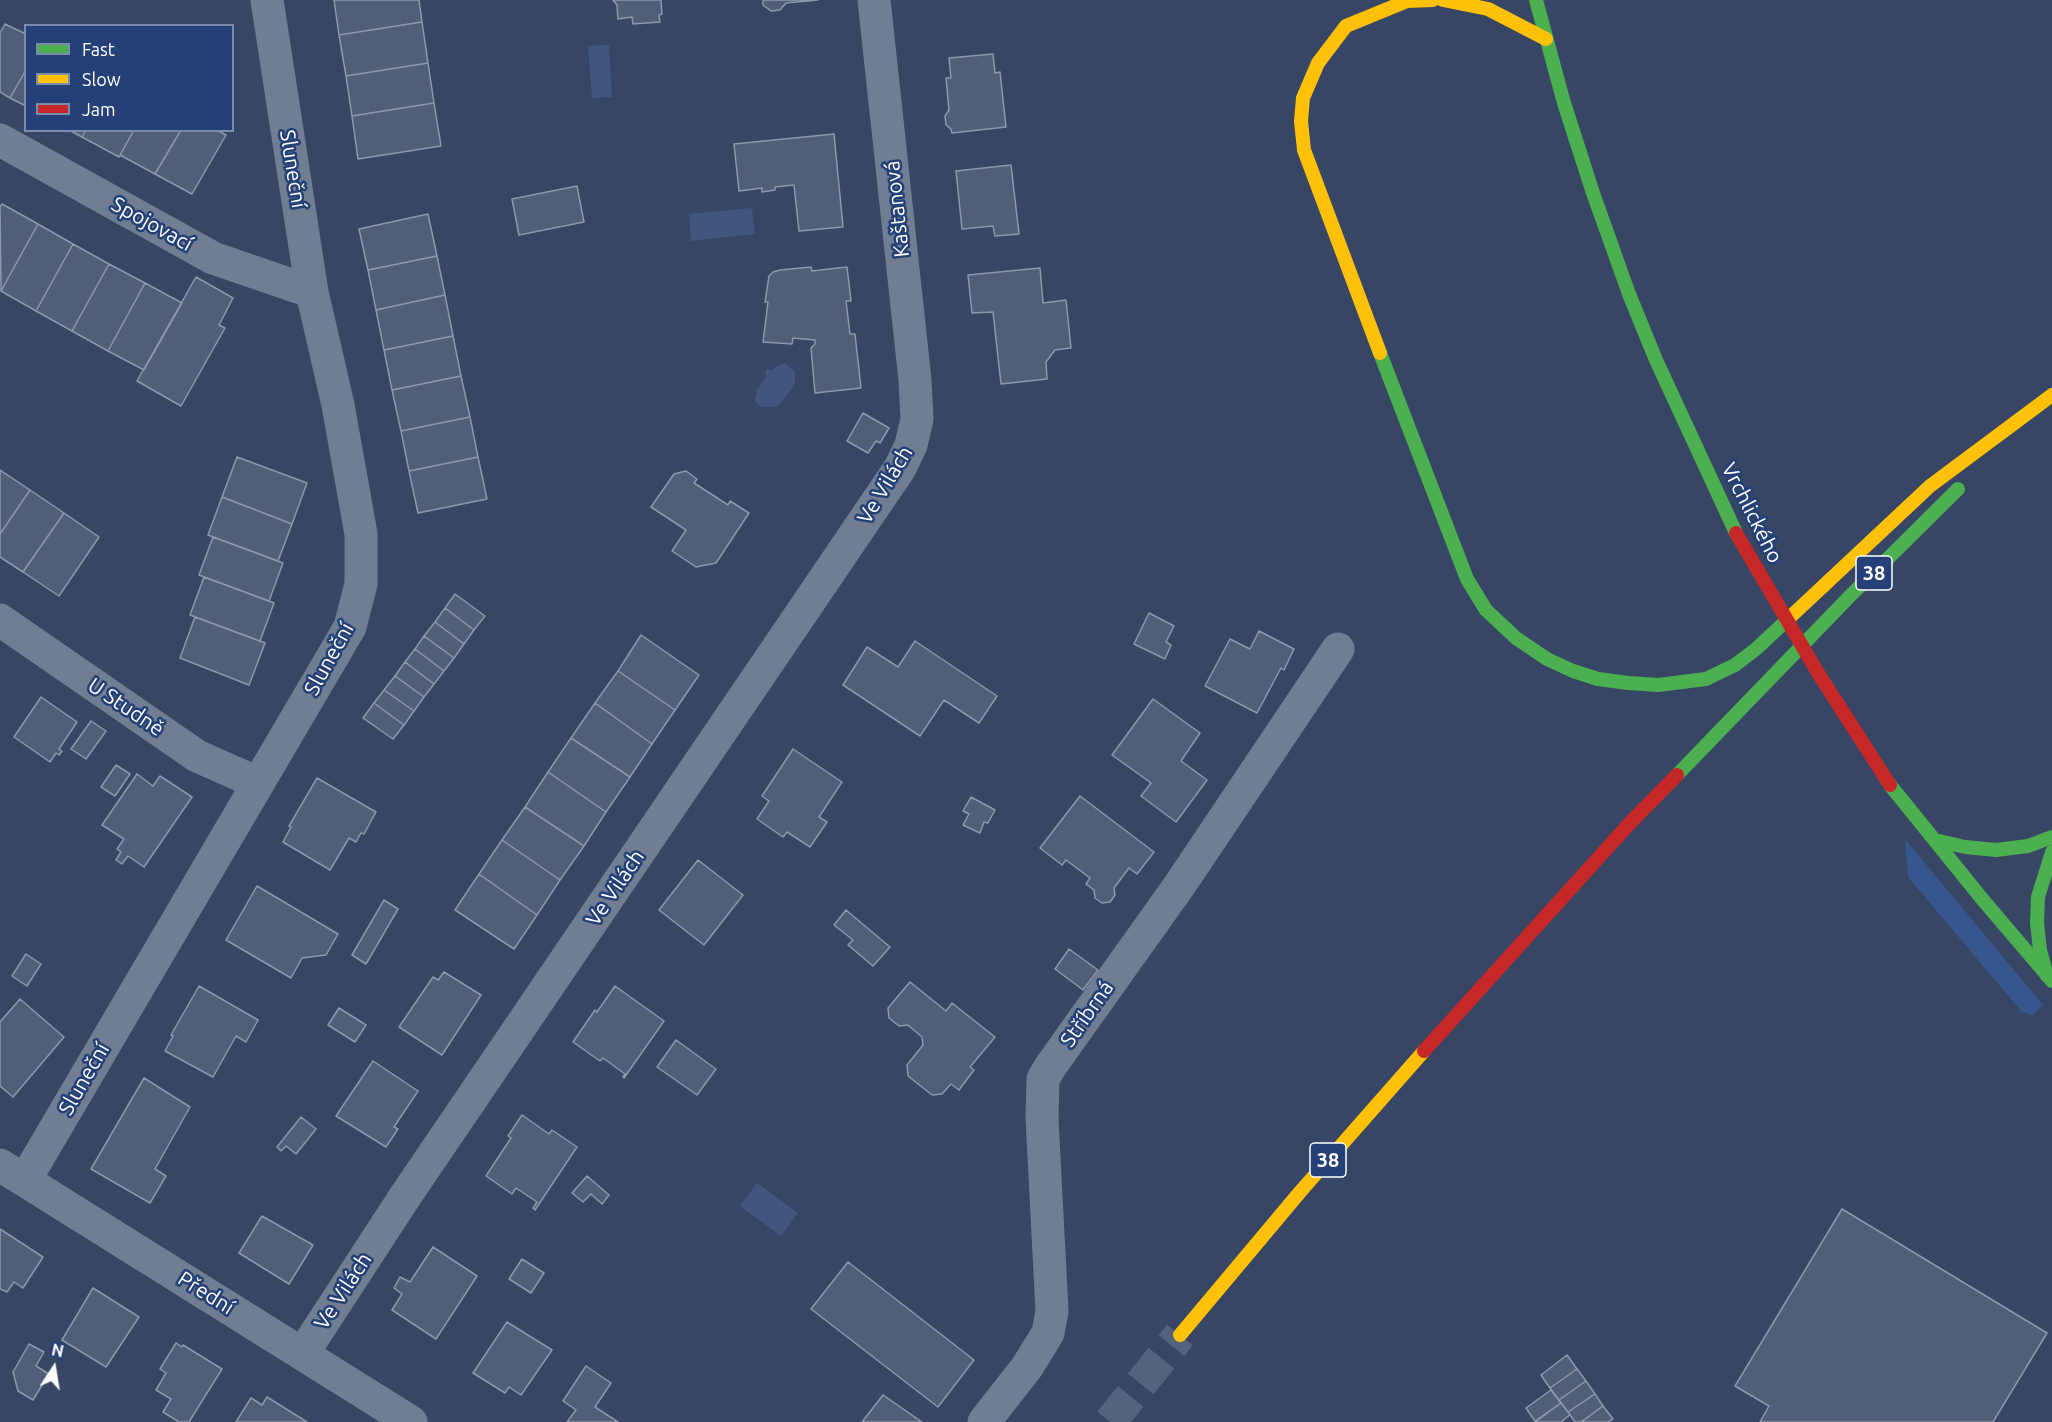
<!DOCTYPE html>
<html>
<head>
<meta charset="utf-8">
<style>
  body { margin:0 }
  #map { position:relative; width:2052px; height:1422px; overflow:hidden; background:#374664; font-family:Ubuntu,sans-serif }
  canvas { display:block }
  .legend { position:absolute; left:24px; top:24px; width:210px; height:108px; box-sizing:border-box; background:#244077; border:2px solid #7c8cad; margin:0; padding:8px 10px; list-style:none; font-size:18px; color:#fff }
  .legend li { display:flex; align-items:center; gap:12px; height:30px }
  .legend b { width:30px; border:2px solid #7c8cad }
  .north { position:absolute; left:24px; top:1338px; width:60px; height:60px; -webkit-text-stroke:4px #244077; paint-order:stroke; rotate:12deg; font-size:16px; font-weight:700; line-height:24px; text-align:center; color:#fff }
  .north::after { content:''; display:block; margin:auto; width:21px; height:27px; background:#fff; clip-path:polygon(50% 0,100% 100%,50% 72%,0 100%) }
</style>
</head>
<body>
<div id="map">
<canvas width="2052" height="1422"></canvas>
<ul class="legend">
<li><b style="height:8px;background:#4caf50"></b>Fast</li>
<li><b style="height:8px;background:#ffc107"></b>Slow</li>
<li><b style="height:8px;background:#c62828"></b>Jam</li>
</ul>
<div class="north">N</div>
</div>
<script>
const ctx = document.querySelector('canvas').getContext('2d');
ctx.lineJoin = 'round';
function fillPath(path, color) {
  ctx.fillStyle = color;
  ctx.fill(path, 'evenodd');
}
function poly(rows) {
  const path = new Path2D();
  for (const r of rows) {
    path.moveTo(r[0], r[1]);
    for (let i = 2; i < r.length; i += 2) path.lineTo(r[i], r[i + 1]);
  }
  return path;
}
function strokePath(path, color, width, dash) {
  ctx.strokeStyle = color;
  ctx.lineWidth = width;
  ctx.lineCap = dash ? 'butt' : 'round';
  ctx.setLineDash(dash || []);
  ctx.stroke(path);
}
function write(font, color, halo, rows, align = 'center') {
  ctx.font = font + ' Ubuntu,sans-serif';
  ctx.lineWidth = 5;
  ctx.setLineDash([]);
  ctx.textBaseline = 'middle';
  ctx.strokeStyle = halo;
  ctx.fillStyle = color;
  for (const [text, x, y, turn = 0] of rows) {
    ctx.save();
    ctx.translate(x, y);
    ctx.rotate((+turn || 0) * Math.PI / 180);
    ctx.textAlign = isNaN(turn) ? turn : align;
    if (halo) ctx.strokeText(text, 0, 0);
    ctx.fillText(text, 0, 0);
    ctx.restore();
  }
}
fillPath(poly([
  [1905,839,2043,1005,2033,1015,2022,1012,1908,877]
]), '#38568e');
fillPath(poly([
  [609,45,612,97,592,98,588,46],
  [752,208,755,234,691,241,689,214],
  [785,363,795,372,795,384,782,402,776,407,762,407,758,404,755,401,757,390,767,376,765,372,768,369,772,370,779,365],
  [757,1183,798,1213,781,1236,740,1206]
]), '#42567d');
const building = poly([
  [334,0,419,0,422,22,339,35,334,0],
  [613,0,661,0,662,14,659,15,660,22,633,24,632,17,618,19,617,5,613,0],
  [763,0,818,0,786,3,780,10,771,11,763,5,763,0],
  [422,22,428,63,346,76,339,35,422,22],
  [5,24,26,34,26,70,10,98,0,92,0,33,5,24],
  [993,54,995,73,1000,72,1006,127,952,133,951,129,946,125,945,116,949,110,946,78,951,78,949,58,993,54],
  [428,63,434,103,352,116,346,76,428,63],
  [26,70,26,106,10,98,26,70],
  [434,103,441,146,358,159,352,116,434,103],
  [69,130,86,130,82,137,69,130],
  [86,130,134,130,119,157,82,137,86,130],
  [134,130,181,130,155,174,120,155,134,130],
  [181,130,217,130,226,135,192,194,155,174,181,130],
  [834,134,843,227,799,231,794,185,775,187,775,190,762,192,762,188,739,191,734,144,834,134],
  [1011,165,1019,234,995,236,993,226,962,229,956,171,1011,165],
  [577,186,584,222,519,235,512,199,577,186],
  [2,204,38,224,1,291,0,207,2,204],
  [428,214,437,256,368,270,359,229,428,214],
  [38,224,73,244,36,311,1,291,38,224],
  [73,244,109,264,72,331,36,311,73,244],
  [437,256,445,295,376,310,368,270,437,256],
  [109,264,145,283,108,351,72,331,109,264],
  [811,267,812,271,847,267,851,301,846,301,850,334,855,334,861,388,815,393,811,348,815,344,815,340,793,338,792,344,763,342,768,302,765,302,769,276,773,272,780,270,811,267],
  [1040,268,1043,303,1066,300,1071,348,1055,350,1046,362,1047,379,1001,384,993,312,972,313,968,275,1040,268],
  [196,277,233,298,219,325,225,328,181,406,137,381,196,277],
  [145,283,182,303,144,370,108,351,145,283],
  [445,295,453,336,384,350,376,310,445,295],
  [453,336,461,376,392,390,384,350,453,336],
  [461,376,470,417,401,431,392,390,461,376],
  [863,413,889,428,880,443,876,441,868,453,847,441,863,413],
  [470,417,478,457,409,471,401,431,470,417],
  [237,457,307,483,292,524,222,497,237,457],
  [478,457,487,499,418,513,409,471,478,457],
  [0,470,30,490,0,534,0,470],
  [686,471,697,479,694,483,728,505,730,501,749,513,716,563,696,567,672,551,686,530,651,507,674,474,686,471],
  [30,490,64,513,23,572,0,557,0,534,30,490],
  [222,497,292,524,278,561,208,535,222,497],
  [64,513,99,537,59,596,23,572,64,513],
  [213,537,283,563,269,601,199,575,213,537],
  [204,577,274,603,260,641,190,615,204,577],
  [455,594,485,616,474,630,445,608,455,594],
  [445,608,474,630,464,644,435,622,445,608],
  [1149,613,1174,626,1166,642,1171,645,1165,659,1134,644,1149,613],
  [195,617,265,643,249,685,180,658,195,617],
  [435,622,464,644,454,658,424,636,435,622],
  [1259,631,1294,649,1284,670,1281,668,1257,713,1205,686,1230,639,1250,649,1259,631],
  [641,635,699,675,675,710,618,671,641,635],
  [424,636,454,658,444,671,415,649,424,636],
  [915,641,997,696,979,723,944,700,920,736,843,685,867,647,898,667,915,641],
  [415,649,444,671,434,684,405,662,415,649],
  [405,662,434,684,424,697,395,676,405,662],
  [618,671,675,710,652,744,595,703,618,671],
  [395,676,424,697,414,711,384,690,395,676],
  [384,690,414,711,404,725,374,703,384,690],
  [41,697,77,722,59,749,62,751,59,755,56,753,50,762,14,737,41,697],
  [1153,699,1200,733,1181,761,1207,780,1176,822,1141,796,1151,783,1112,755,1153,699],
  [374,703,404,725,393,739,363,718,374,703],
  [595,703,652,744,630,777,571,738,595,703],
  [91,721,106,731,86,759,71,749,91,721],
  [571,738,630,777,606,812,548,772,571,738],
  [793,749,842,782,819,817,827,822,810,847,787,832,783,837,757,819,769,801,762,796,793,749],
  [116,765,130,774,115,796,101,787,116,765],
  [548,772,606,812,584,846,525,807,548,772],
  [137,774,153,786,160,776,192,797,144,867,128,856,122,864,116,860,121,852,117,849,124,839,102,825,137,774],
  [317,778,376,812,364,834,361,833,356,842,349,838,330,870,283,842,291,827,289,826,317,778],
  [1080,796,1154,852,1137,874,1129,868,1114,888,1115,895,1110,902,1102,903,1095,898,1094,890,1086,884,1090,878,1066,860,1062,865,1040,848,1080,796],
  [971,797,995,810,988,823,984,822,980,833,963,825,969,814,963,811,971,797],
  [525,807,584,846,560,880,502,840,525,807],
  [502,840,560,880,537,915,479,874,502,840],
  [698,860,743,895,704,945,659,910,698,860],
  [479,874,537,915,514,949,455,910,479,874],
  [257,886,338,934,326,955,302,958,291,978,226,940,257,886],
  [384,900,398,909,366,964,352,955,384,900],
  [846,910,890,947,873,966,848,945,853,940,834,925,846,910],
  [1069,949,1098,970,1083,990,1055,969,1069,949],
  [26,954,41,964,27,986,12,976,26,954],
  [444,972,481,995,442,1055,399,1027,433,977,438,980,444,972],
  [910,982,946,1011,952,1003,995,1037,970,1067,974,1070,959,1090,951,1084,942,1094,932,1095,908,1076,907,1065,923,1045,922,1037,908,1025,899,1026,889,1018,888,1008,910,982],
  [199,986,258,1020,246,1042,236,1036,213,1077,165,1051,173,1036,171,1035,199,986],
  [615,986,664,1021,624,1078,623,1077,625,1074,603,1058,600,1061,573,1042,595,1010,597,1012,615,986],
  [20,999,64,1037,13,1097,0,1086,0,1022,20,999],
  [339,1008,366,1025,355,1042,328,1025,339,1008],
  [676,1040,716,1069,697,1095,657,1067,676,1040],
  [373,1061,418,1091,394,1127,398,1129,386,1147,336,1116,373,1061],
  [144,1078,190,1107,155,1169,166,1176,150,1203,91,1169,144,1078],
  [522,1115,549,1134,552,1130,577,1147,535,1210,533,1208,537,1202,516,1188,512,1194,486,1176,511,1138,508,1136,522,1115],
  [301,1117,316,1129,296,1154,286,1146,281,1151,277,1147,301,1117],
  [587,1176,609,1195,602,1204,591,1194,583,1202,572,1193,587,1176],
  [1842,1209,2047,1333,1993,1422,1760,1422,1769,1406,1735,1386,1842,1209],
  [262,1216,313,1245,289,1284,239,1253,262,1216],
  [0,1229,43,1257,23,1288,14,1282,7,1292,0,1289,0,1229],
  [433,1247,477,1276,436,1339,392,1310,402,1294,394,1288,400,1277,410,1282,433,1247],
  [522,1259,544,1273,531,1293,509,1279,522,1259],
  [848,1262,974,1360,938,1407,811,1309,848,1262],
  [93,1288,139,1317,106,1367,62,1340,93,1288],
  [507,1322,552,1350,521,1395,509,1387,505,1393,473,1373,507,1322],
  [176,1343,182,1347,183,1345,222,1369,189,1422,179,1422,163,1412,171,1399,156,1390,166,1373,160,1369,176,1343],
  [29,1344,44,1352,36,1366,49,1374,33,1400,18,1391,13,1372,29,1344],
  [1567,1355,1577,1369,1550,1388,1541,1375,1567,1355],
  [586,1366,611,1383,595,1407,618,1422,567,1422,576,1410,563,1401,586,1366],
  [1577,1369,1586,1381,1559,1400,1550,1388,1577,1369],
  [1586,1381,1595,1394,1568,1412,1559,1400,1586,1381],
  [1551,1390,1561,1403,1535,1421,1526,1408,1551,1390],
  [1595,1394,1603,1406,1581,1422,1575,1422,1568,1412,1595,1394],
  [883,1395,922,1422,862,1422,883,1395],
  [267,1397,307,1422,236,1422,251,1398,262,1405,267,1397],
  [1561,1403,1570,1415,1561,1422,1535,1422,1561,1403],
  [1603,1406,1613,1419,1608,1422,1581,1422,1603,1406]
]);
fillPath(building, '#525e77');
strokePath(building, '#8e98ab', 1.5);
strokePath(poly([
  [1110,1422,1180,1335]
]), '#55627b', 33, [33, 16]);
strokePath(poly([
  [0,140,213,258,312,292],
  [0,620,197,756,258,783],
  [0,1165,411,1422],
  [25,1180,350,627,361,584,361,534,338,405,312,292,267,0],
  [303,1353,406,1195,900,468,911,445,917,419,915,380,874,0],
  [984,1422,1027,1367,1048,1333,1052,1311,1042,1118,1043,1079,1050,1067,1179,886,1338,649]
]), '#717d93', 33);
strokePath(poly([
  [1536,0,1564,103,1593,193,1629,294,1656,360,1736,533],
  [1380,353,1467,579,1486,610,1516,638,1547,659,1573,671,1598,679,1628,683,1658,685,1706,679,1735,665,1756,649,1787,620],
  [1677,775,1849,597,1958,489],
  [1890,785,1983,900,2052,981],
  [1935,840,1965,847,1996,850,2028,846,2052,837],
  [2047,976,2040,950,2037,923,2038,897,2052,852]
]), '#4caf50', 14);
strokePath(poly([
  [1443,0,1488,9,1546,39],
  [1380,353,1304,150,1301,121,1303,98,1318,63,1346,26,1407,1,1433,0],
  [1787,620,1930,486,2052,395],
  [1180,1335,1300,1192,1424,1051]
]), '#ffc107', 14);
strokePath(poly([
  [1424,1051,1629,824,1677,775]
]), '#c62828', 14);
strokePath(poly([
  [1736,533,1818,673,1890,785]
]), '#c62828', 14);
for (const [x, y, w] of [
  [1874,573,36],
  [1328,1160,36]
]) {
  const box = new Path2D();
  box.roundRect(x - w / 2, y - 17, w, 34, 4.5);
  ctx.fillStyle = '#244077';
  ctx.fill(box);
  strokePath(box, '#fff', 1.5);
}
write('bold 20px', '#fff', null, [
  ["38",1874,573],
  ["38",1328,1160]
]);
write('21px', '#fff', '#244077', [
  ["Sluneční",293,169,81],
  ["Kaštanová",897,209,-96],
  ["Spojovací",152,224,29],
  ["Ve Vilách",885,485,-59],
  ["Vrchlického",1752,513,63],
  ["Sluneční",329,659,-61],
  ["U Studně",126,707,34],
  ["Ve Vilách",615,888,-56],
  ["Stříbrná",1087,1014,-55],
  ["Sluneční",84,1079,-60],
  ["Ve Vilách",343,1291,-57],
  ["Přední",206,1293,32]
]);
</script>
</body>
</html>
